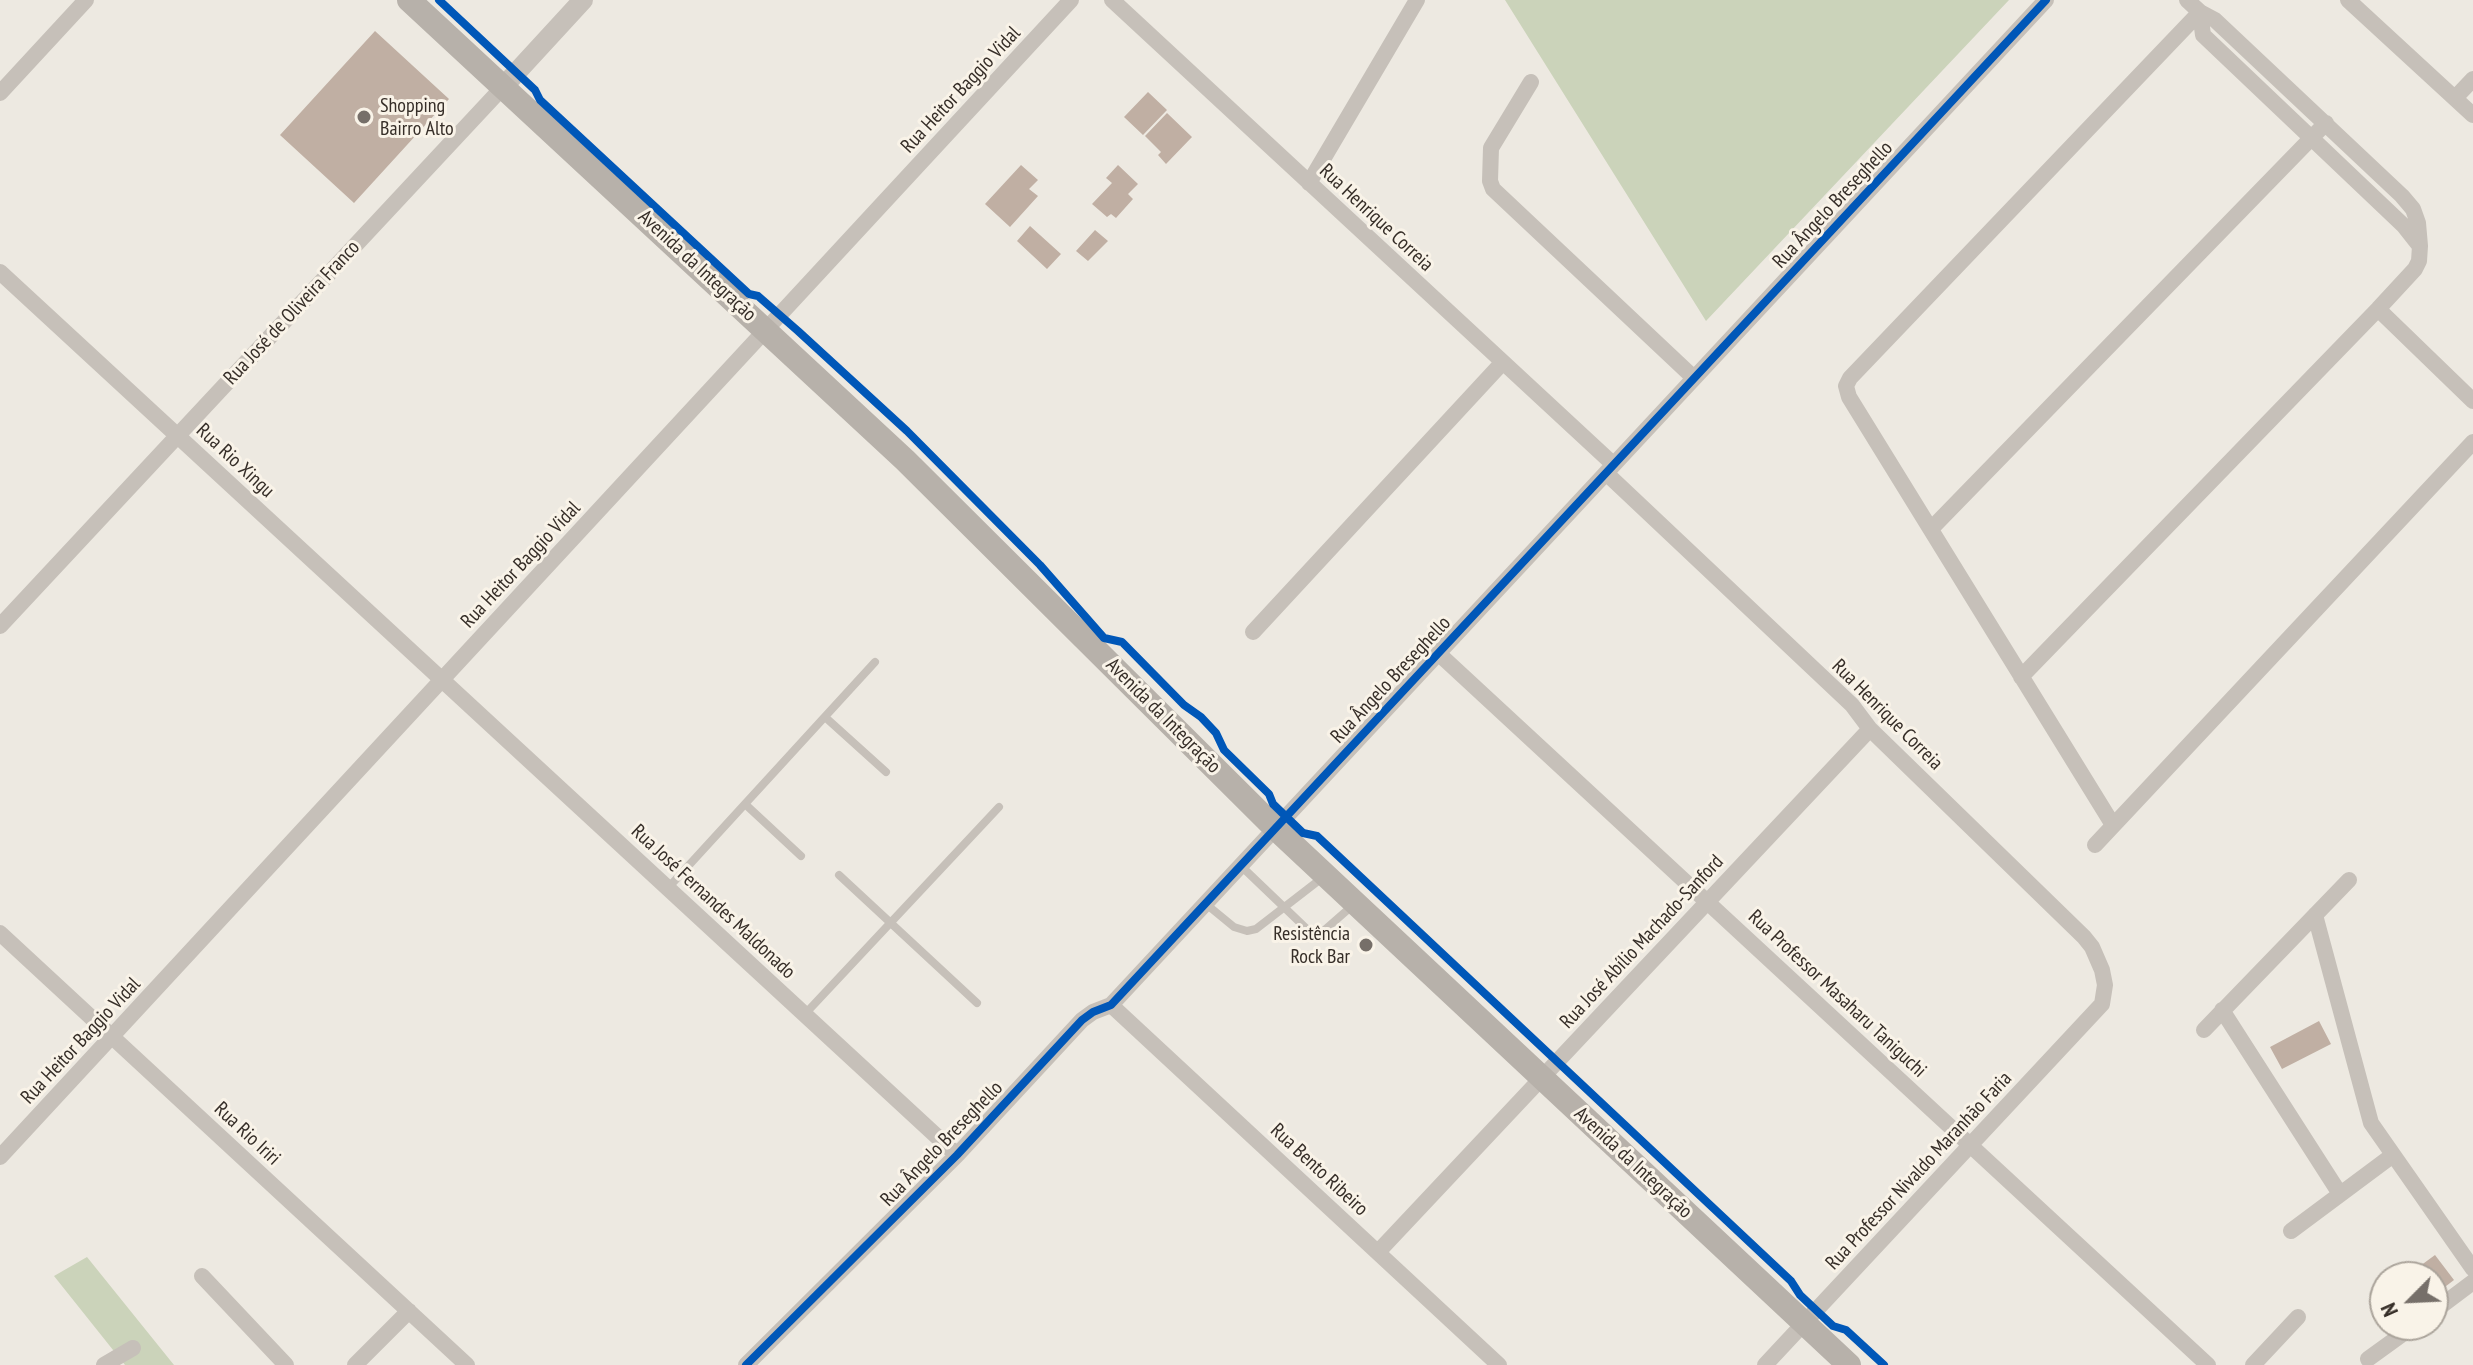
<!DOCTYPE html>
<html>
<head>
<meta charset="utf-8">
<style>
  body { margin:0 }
  #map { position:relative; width:2473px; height:1365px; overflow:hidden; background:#ede9e1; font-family:"PT Sans Narrow",sans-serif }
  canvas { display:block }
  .north { position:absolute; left:2369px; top:1261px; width:80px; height:80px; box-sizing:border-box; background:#f9f3e8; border:2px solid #aba49b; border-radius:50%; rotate:246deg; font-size:22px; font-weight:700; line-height:32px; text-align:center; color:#362e28 }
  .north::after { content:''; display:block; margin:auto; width:28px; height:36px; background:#766f69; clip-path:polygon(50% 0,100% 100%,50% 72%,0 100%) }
</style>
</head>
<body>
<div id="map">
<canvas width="2473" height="1365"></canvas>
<div class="north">N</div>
</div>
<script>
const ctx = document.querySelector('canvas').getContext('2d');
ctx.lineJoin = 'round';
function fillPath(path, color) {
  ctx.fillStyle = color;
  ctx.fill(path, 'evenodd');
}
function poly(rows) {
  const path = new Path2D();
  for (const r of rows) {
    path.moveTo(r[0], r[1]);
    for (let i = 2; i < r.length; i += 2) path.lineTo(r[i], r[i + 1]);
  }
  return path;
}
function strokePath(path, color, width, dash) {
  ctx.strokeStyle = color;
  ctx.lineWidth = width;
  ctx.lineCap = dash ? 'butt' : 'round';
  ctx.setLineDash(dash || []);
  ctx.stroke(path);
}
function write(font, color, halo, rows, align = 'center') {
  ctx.font = font + ' "PT Sans Narrow",sans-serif';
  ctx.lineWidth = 6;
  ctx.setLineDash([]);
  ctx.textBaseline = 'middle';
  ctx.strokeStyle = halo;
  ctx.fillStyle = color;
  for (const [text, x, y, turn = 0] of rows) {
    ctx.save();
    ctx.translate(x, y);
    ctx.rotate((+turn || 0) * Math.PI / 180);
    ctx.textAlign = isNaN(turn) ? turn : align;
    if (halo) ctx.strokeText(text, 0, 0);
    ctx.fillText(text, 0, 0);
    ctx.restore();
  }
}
fillPath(poly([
  [1505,0,2009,0,1706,321],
  [87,1257,174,1365,125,1365,54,1276]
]), '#cbd3ba');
fillPath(poly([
  [375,31,449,99,354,203,280,135],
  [1148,92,1167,110,1143,135,1124,117],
  [1167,113,1192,137,1166,164,1158,155,1161,152,1145,136],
  [1021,165,1038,180,1029,189,1038,196,1010,227,985,204],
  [1118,165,1138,184,1128,194,1133,199,1116,218,1111,214,1107,217,1092,204,1112,183,1106,178],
  [1030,226,1061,254,1047,269,1017,241],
  [1095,230,1108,241,1088,261,1076,251],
  [2319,1021,2331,1044,2282,1069,2270,1047],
  [2435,1255,2454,1280,2433,1296,2433,1277,2405,1277]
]), '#c0afa3');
strokePath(poly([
  [825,717,886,772],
  [745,804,801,856],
  [1240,865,1312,934,1320,934,1352,906],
  [839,875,977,1003],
  [668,888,875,662],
  [1206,904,1234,927,1247,931,1256,929,1322,878],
  [805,1014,999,807]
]), '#c6c0b9', 8);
strokePath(poly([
  [1112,0,1613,464],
  [2348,0,2473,115],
  [2200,12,2203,35,2404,226,2419,245],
  [1531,82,1491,148,1490,181,1493,189,1694,378],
  [0,93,86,0],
  [2455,98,2473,79],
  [1309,183,1417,0],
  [0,272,957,1155],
  [2378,309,2473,401],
  [1606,473,1852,705,1870,729,2084,937,2092,947,2102,970,2105,985,2102,1004,1765,1365],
  [1931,529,2326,123],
  [0,626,503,87],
  [1253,632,1503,362],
  [1438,653,2208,1365],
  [2021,677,2378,309,2415,269,2419,261,2420,246,2418,223,2413,209,2402,196,2215,20,2200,12,2187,0],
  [2113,825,1849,397,1846,386,1850,378,2200,12],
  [2095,845,2473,442],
  [2315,915,2371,1123,2473,1269],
  [0,933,467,1365],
  [1111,1005,1499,1365],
  [2222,1010,2340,1194],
  [2204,1030,2349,880],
  [0,1157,1071,0],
  [2291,1231,2393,1155],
  [1378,1252,1870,729],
  [202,1276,286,1365],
  [2433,1312,2473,1282],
  [2368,1359,2415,1325],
  [104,1365,133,1348],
  [355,1365,409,1311],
  [746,1365,957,1155,1082,1020,1093,1012,1111,1005,2046,0],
  [2253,1365,2298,1317]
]), '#c6c0b9', 16);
strokePath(poly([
  [503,87,583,0]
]), '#c6c0b9', 20);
strokePath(poly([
  [409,0,905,460,1275,828,1849,1365]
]), '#b7b1aa', 24);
strokePath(poly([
  [439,0,535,90,540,100,749,294,758,296,798,331,907,431,1040,565,1104,638,1122,642,1184,705,1201,717,1216,733,1224,750,1269,794,1273,804,1303,833,1317,836,1791,1281,1800,1295,1833,1326,1846,1330,1884,1365],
  [746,1365,957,1155,1082,1020,1093,1012,1111,1005,2046,0]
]), '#0057b8', 8);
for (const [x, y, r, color] of [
  [364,117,8,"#766f69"],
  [1366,945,8,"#766f69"]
]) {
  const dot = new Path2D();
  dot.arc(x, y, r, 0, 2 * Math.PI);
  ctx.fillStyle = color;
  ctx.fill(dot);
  strokePath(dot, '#f9f3e8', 3);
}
write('20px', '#362e28', '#f9f3e8', [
  ["Rua Heitor Baggio Vidal",961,90,-47],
  ["Rua Ângelo Breseghello",1833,205,-47],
  ["Rua Henrique Correia",1376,218,43],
  ["Avenida da Integração",697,266,43],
  ["Rua José de Oliveira Franco",292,313,-47],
  ["Rua Rio Xingu",235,461,43],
  ["Rua Heitor Baggio Vidal",521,565,-47],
  ["Rua Ângelo Breseghello",1391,680,-47],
  ["Rua Henrique Correia",1887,715,45],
  ["Avenida da Integração",1163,716,45],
  ["Rua José Fernandes Maldonado",713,902,43],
  ["Rua José Abílio Machado-Sanford",1642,942,-47],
  ["Rua Professor Masaharu Taniguchi",1837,994,43],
  ["Rua Heitor Baggio Vidal",81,1041,-47],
  ["Rua Rio Iriri",247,1134,43],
  ["Rua Ângelo Breseghello",942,1144,-46],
  ["Avenida da Integração",1633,1163,43],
  ["Rua Bento Ribeiro",1319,1170,43],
  ["Rua Professor Nivaldo Maranhão Faria",1919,1171,-47]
]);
write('20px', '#362e28', '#f9f3e8', [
  ["Shopping",380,106],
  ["Bairro Alto",380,129],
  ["Resistência",1350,934,"right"],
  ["Rock Bar",1350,957,"right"]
], 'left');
</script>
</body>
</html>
